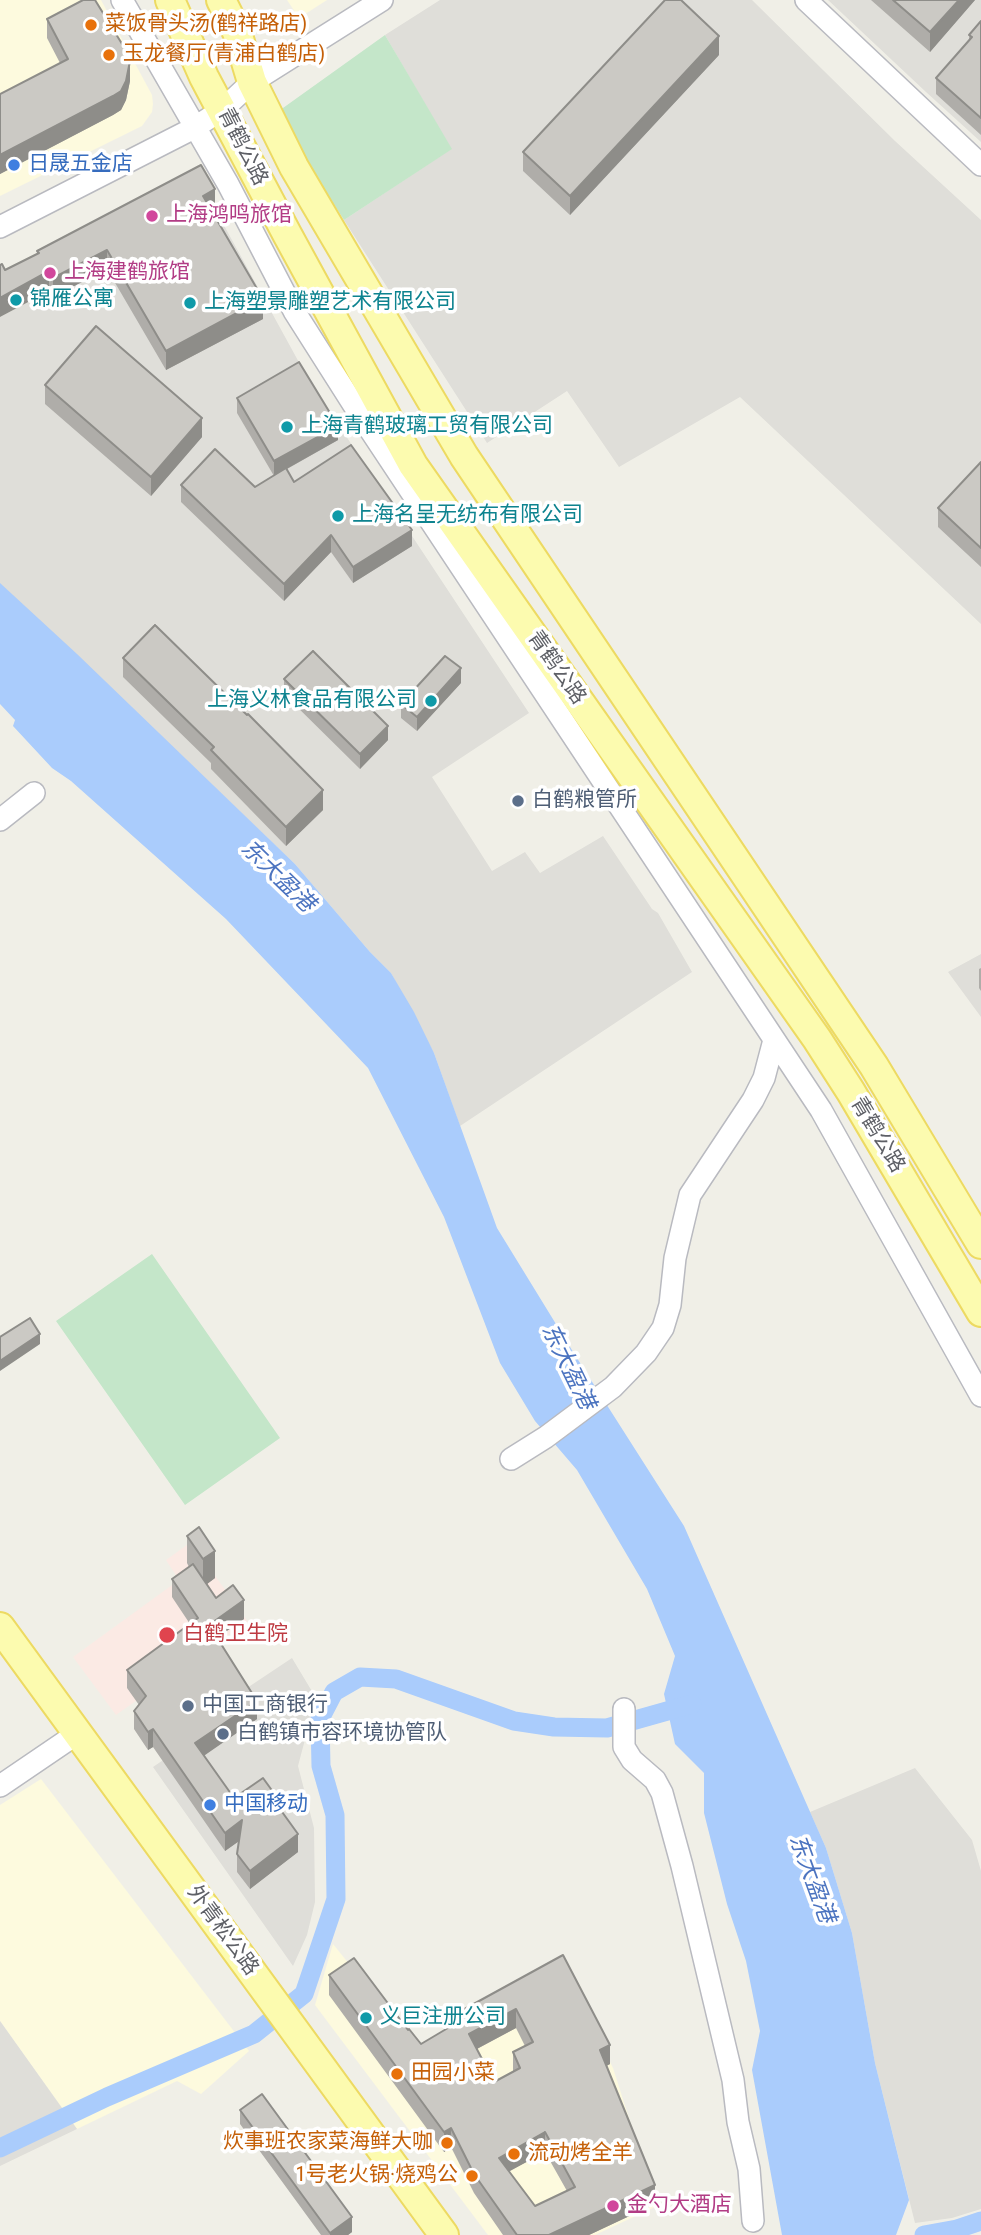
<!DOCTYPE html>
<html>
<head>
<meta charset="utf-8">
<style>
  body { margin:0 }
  canvas { display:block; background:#f0efe7 }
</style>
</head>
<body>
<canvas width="981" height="2235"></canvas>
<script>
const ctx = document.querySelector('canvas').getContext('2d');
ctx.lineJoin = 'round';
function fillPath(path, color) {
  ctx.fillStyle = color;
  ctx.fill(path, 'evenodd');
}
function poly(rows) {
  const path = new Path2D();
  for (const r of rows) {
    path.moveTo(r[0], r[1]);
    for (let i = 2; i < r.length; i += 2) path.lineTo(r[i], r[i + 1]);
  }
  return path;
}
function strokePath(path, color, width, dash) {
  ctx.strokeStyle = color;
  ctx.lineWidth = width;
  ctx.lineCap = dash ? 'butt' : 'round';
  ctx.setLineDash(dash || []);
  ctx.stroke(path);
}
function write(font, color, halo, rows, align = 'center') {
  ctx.font = font + ' "Roboto Condensed","Noto Sans SC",sans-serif';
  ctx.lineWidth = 7;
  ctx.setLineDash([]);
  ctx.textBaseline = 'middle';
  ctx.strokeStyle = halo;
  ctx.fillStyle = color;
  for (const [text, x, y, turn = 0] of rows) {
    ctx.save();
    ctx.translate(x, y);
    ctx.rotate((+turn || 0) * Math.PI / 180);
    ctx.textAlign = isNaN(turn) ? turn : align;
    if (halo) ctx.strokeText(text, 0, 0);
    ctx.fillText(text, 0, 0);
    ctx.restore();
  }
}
fillPath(poly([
  [0,0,101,0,152,95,153,104,152,112,142,126,0,196],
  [287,0,327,0,299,18],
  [41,1779,249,2051,201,2094,177,2081,77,2129,0,2021,0,1805],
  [333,1944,416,2047,562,1965,613,2068,657,2206,595,2235,488,2235,315,2005]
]), '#fdfade');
fillPath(poly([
  [440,0,752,0,895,141,981,220,981,624,740,397,619,467,567,391,487,443,344,220,451,149,385,35],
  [828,0,981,0,981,142,926,92],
  [215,209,307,377,529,713,432,777,492,871,525,852,540,873,603,836,652,909,658,913,692,972,460,1126,434,1053,391,973,370,952,295,864,0,584,0,317,49,291,53,297],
  [981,954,981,1017,948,972],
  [292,1658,316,1698,298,1766,314,1828,315,1902,307,1935,293,1966,153,1767,247,1703,241,1692],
  [915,1768,972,1840,981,1871,981,2209,952,2218,915,2223,875,2063,852,1933,826,1848,810,1812],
  [0,2021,77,2129,0,2166]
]), '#dfded9');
fillPath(poly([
  [191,1542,248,1622,116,1715,73,1657,179,1580,166,1560]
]), '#fbeae4');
fillPath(poly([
  [385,35,452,149,344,220,276,113],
  [152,1254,280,1438,185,1505,56,1321]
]), '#c4e6c9');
fillPath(poly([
  [0,583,77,654,295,864,370,952,391,973,414,1012,434,1053,497,1228,575,1355,684,1526,826,1848,852,1933,875,2063,909,2200,896,2235,782,2235,752,2070,760,2031,746,1961,727,1904,704,1813,704,1773,675,1744,664,1694,675,1656,647,1589,577,1470,535,1421,500,1363,444,1217,368,1068,226,919,71,781,52,768,13,726,15,720,0,704]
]), '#aaccfc');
strokePath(poly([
  [0,2148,107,2097,254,2034,304,1994,336,1899,335,1815,321,1766,320,1719,334,1692,360,1677,396,1679,514,1721,554,1727,607,1728,692,1704],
  [924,2235,957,2229,981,2221]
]), '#aaccfc', 19);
const minor = poly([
  [122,0,228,184,294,311,355,407,821,1110,981,1396],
  [806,0,981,165],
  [0,227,194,128,223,109,252,82,382,0],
  [0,820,34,793],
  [511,1459,546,1437,613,1387,646,1353,663,1328,670,1305,675,1258,690,1195,753,1100,764,1078,774,1040],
  [624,1709,624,1747,632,1760,655,1780,662,1793,682,1866,733,2080,738,2122,749,2169,753,2221],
  [0,1786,78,1733]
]);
const major = poly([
  [170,0,204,77,287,234,413,465,817,1039,851,1092,981,1312],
  [221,0,237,32,252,82,294,167,464,456,874,1066,981,1244],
  [0,1627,444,2235]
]);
strokePath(minor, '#b9bac0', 24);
strokePath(major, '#edda62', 32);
strokePath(minor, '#fff', 21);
strokePath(major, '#fcfbaf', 28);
fillPath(poly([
  [871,0,975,0,930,52],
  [47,19,130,81,126,100,121,110,113,115,0,174,0,94,60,63,47,38],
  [981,21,981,135,936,94,936,78,969,40,969,35],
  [719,55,570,215,523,171,523,152],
  [215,209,211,211,263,319,166,370,107,269,53,297,49,291,5,270,37,254,37,251],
  [45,385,202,437,151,496,45,404],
  [237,398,338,440,287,469,294,482,412,546,353,583,331,552,284,601,181,502,181,485,255,487,274,476,237,413],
  [981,462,981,567,938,527,938,508],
  [123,658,323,810,286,846,211,769,211,763,123,677],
  [284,679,388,740,360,769,284,694],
  [461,683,417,731,401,718,401,704],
  [981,968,981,991,979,988,979,969],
  [199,1527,215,1578,207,1584,216,1598,244,1619,217,1638,257,1719,204,1755,234,1798,276,1803,298,1852,250,1889,237,1872,237,1854,239,1841,225,1851,153,1747,148,1750,134,1729,134,1711,139,1705,127,1688,127,1670,190,1624,172,1597,172,1579,189,1567,187,1563,187,1536],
  [563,1955,610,2064,606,2066,655,2204,589,2235,503,2235,474,2193,451,2147,444,2152,329,1995,329,1975,408,2030,421,2044,459,2021,459,2012],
  [516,2028,525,2046,513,2052,513,2071,494,2082,477,2049],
  [545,2152,567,2191,535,2206,509,2171],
  [240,2110,352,2232,348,2235,321,2235,240,2124]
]), '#afada9');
fillPath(poly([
  [959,0,975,0,930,52,930,32],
  [719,36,719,55,570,215,570,196],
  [130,61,130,81,126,100,121,110,113,115,0,174,0,155],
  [215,189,215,209,203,215,203,196],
  [107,250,107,269,53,297,53,278],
  [49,271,49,291,0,317,0,298],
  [263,299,263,319,166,370,166,351],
  [202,418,202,437,151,496,151,477],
  [338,426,338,440,274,476,274,461],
  [412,530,412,546,353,583,353,567],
  [331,535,331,552,284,601,284,584],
  [461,668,461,683,417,731,417,717],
  [388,726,388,740,360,769,360,754],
  [323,790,323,810,286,846,286,827],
  [40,1334,40,1344,0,1371,0,1361],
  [215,1551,215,1578,203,1587,203,1559],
  [244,1600,244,1619,209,1643,209,1625],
  [257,1701,257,1719,195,1762,195,1743],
  [153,1729,153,1747,148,1750,148,1732],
  [242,1820,242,1839,225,1851,225,1833],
  [298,1834,298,1852,250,1889,250,1871],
  [516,2009,516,2028,469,2053,469,2034],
  [610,2045,610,2064,600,2069,600,2050],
  [451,2128,451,2147,444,2152,444,2132],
  [545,2132,545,2152,499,2177,499,2158],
  [655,2185,655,2204,589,2235,549,2235],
  [352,2217,352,2232,348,2235,330,2235,330,2233]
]), '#8e8d89');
const building = poly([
  [83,0,95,0,127,52,130,61,126,81,121,91,113,96,0,155,0,94,68,59,47,19,83,0],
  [665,0,681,0,719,36,570,196,523,152,665,0],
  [893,0,959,0,930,32,893,0],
  [981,21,981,118,936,78,972,37,969,35,981,21],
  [201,165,215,189,203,196,263,299,166,351,107,250,53,278,49,271,0,298,0,265,2,264,5,270,39,253,37,251,201,165],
  [96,326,202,418,151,477,45,385,96,326],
  [299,362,338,426,274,461,237,398,299,362],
  [351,445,412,530,353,567,331,535,284,584,181,485,215,449,255,487,286,468,294,482,351,445],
  [981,462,981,548,938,508,981,462],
  [155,625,247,715,248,714,323,790,286,827,211,750,214,747,123,658,155,625],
  [313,651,388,726,360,754,284,679,313,651],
  [445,656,461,668,417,717,401,704,445,656],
  [30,1318,40,1334,0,1361,0,1337,30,1318],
  [199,1527,215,1551,203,1559,187,1536,199,1527],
  [193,1564,216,1598,233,1585,244,1600,209,1625,257,1701,195,1743,234,1798,263,1778,276,1796,272,1798,298,1834,250,1871,237,1854,242,1820,225,1833,153,1729,148,1732,134,1711,146,1696,127,1670,198,1618,172,1579,193,1564],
  [563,1955,610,2045,600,2050,655,2185,549,2235,517,2235,474,2174,451,2128,444,2132,329,1975,354,1958,408,2030,409,2029,421,2044,463,2019,459,2012,563,1955],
  [516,2009,533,2042,513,2052,520,2068,494,2082,469,2034,516,2009],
  [545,2132,575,2187,535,2206,499,2158,545,2132],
  [262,2094,352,2217,330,2233,240,2110,262,2094]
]);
fillPath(building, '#cbc9c4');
strokePath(building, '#8e8d89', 2);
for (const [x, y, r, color] of [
  [91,25,7,"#e8710a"],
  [109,55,7,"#e8710a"],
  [14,165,7,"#3f7fe0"],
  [152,216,7,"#d1479c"],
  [50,273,7,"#d1479c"],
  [16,300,7,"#0f9aa8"],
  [190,303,7,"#0f9aa8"],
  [287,427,7,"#0f9aa8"],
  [338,516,7,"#0f9aa8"],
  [431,701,7,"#0f9aa8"],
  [518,801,7,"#5c6f8a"],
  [167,1635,9,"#e0444e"],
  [188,1706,7,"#5c6f8a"],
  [223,1734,7,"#5c6f8a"],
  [210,1805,7,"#3f7fe0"],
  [366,2018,7,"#0f9aa8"],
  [397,2074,7,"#e8710a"],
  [447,2143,7,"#e8710a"],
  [514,2154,7,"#e8710a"],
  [472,2176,7,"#e8710a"],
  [613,2206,7,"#d1479c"]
]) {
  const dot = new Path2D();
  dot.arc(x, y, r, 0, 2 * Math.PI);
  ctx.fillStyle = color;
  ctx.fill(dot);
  strokePath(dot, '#fff', 2.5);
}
write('21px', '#c56008', '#fff', [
  ["菜饭骨头汤(鹤祥路店)",105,25],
  ["玉龙餐厅(青浦白鹤店)",123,55],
  ["田园小菜",411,2074],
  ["炊事班农家菜海鲜大咖",433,2143,"right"],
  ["流动烤全羊",528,2154],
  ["1号老火锅·烧鸡公",458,2176,"right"]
], 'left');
write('21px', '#5e6066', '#fff', [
  ["青鹤公路",242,147,63],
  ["青鹤公路",556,668,55],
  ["青鹤公路",877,1135,59],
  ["外青松公路",222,1931,54]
]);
write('21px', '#366cbe', '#fff', [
  ["日晟五金店",28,165],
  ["中国移动",224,1805]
], 'left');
write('21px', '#b23c85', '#fff', [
  ["上海鸿鸣旅馆",166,216],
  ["上海建鹤旅馆",64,273],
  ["金勺大酒店",627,2206]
], 'left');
write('21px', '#0d838f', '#fff', [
  ["锦雁公寓",30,300],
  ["上海塑景雕塑艺术有限公司",204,303],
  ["上海青鹤玻璃工贸有限公司",301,427],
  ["上海名呈无纺布有限公司",352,516],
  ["上海义林食品有限公司",417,701,"right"],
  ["义巨注册公司",380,2018]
], 'left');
write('21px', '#4e5e75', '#fff', [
  ["白鹤粮管所",532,801],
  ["中国工商银行",202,1706],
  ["白鹤镇市容环境协管队",237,1734]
], 'left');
write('21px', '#be3a42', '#fff', [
  ["白鹤卫生院",183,1635]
], 'left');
write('italic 23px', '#4c74c0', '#fff', [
  ["东大盈港",277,877,44],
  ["东大盈港",567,1367,64],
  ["东大盈港",811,1879,70]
]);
</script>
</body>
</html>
